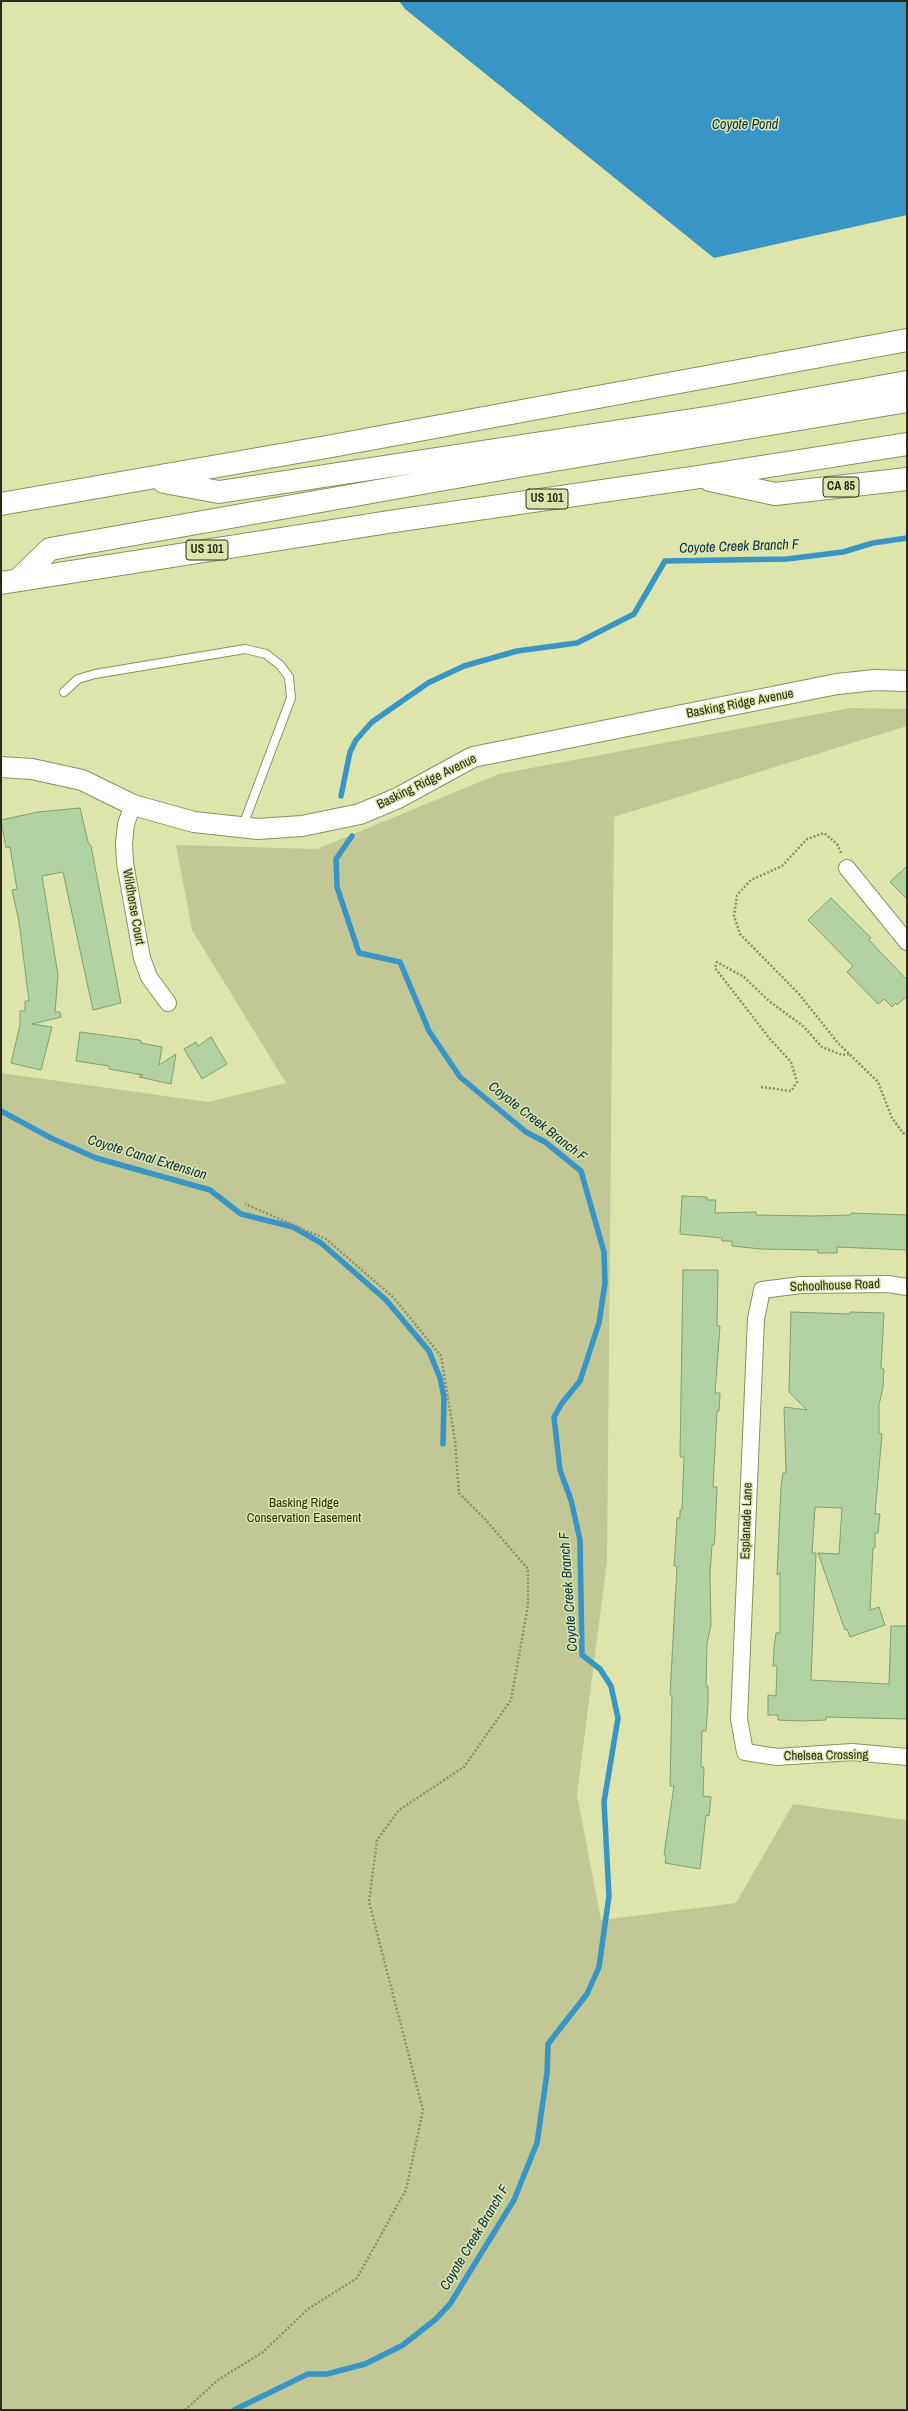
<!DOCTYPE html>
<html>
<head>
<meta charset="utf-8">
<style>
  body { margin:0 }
  #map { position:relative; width:908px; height:2411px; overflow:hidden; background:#dde5ac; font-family:"Archivo Narrow",sans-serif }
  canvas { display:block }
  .frame { position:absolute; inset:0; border:2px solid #292c16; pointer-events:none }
</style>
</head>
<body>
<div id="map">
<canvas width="908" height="2411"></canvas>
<div class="frame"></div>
</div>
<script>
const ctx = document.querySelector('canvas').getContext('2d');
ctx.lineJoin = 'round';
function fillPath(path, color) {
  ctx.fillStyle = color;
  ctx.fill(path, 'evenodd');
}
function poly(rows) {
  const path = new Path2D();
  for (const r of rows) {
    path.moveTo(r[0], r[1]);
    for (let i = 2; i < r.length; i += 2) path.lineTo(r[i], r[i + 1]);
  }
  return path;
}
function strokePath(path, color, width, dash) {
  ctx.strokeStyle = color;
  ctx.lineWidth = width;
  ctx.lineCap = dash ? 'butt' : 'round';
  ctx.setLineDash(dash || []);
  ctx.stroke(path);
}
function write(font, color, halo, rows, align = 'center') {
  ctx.font = font + ' "Archivo Narrow",sans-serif';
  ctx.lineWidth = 3;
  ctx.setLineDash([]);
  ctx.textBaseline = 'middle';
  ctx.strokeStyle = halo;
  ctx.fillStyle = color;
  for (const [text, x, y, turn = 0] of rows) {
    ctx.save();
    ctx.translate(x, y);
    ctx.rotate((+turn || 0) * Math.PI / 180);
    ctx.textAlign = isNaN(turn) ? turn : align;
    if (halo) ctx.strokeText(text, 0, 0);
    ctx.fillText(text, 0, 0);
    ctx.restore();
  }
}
fillPath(poly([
  [850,708,907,709,907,726,614,817,607,1561,577,1795,601,1920,736,1903,793,1804,907,1820,907,2410,1,2410,1,1073,208,1102,286,1083,192,930,176,845,317,849,499,774]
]), '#c1c896');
fillPath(poly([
  [399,1,907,1,907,215,714,258,405,9]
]), '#3895c5');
strokePath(poly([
  [341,796,350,752,356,740,372,722,428,683,464,666,517,651,577,643,634,614,665,561,787,559,843,552,873,543,907,538],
  [1,1111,51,1138,96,1158,210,1190,241,1214,293,1227,321,1243,386,1300,429,1351,440,1378,444,1397,443,1444],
  [234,2410,308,2374,327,2374,365,2364,403,2345,436,2319,450,2304,514,2200,537,2143,547,2073,548,2044,587,1994,599,1967,609,1896,604,1802,618,1718,611,1686,600,1669,582,1655,580,1540,571,1500,560,1470,554,1417,562,1403,580,1381,599,1323,605,1283,604,1252,581,1171,545,1142,526,1132,460,1077,429,1031,400,962,359,953,337,887,336,859,352,836]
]), '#3895c5', 5.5);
const building = poly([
  [80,808,88,842,91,846,121,1003,93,1010,63,872,42,876,58,975,55,1012,60,1012,61,1017,32,1024,52,1027,41,1070,11,1063,20,1025,20,1011,25,1011,25,1001,29,1001,19,922,12,890,17,889,10,847,6,848,1,820,38,812,80,808],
  [907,866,907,899,890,882,907,866],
  [831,898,871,938,869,940,907,980,907,996,897,1005,896,1003,892,1007,884,999,878,1004,847,972,853,966,808,920,831,898],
  [80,1032,139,1040,141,1041,141,1043,162,1047,159,1065,176,1054,171,1084,139,1077,143,1075,109,1069,109,1066,76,1061,80,1032],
  [211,1037,227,1064,202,1079,184,1049,196,1042,198,1046,211,1037],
  [682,1196,707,1197,707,1200,716,1200,715,1213,756,1212,756,1215,814,1216,851,1215,851,1213,907,1215,907,1250,837,1247,837,1253,818,1253,818,1250,761,1249,732,1246,732,1241,722,1241,722,1238,680,1234,682,1196],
  [683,1270,718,1270,717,1326,720,1326,715,1393,720,1393,719,1411,717,1411,713,1487,717,1487,715,1535,714,1545,712,1545,710,1574,711,1625,707,1643,706,1686,708,1686,708,1705,706,1731,702,1731,701,1767,704,1767,703,1796,711,1797,709,1816,706,1815,700,1869,665,1863,666,1855,664,1855,674,1786,670,1786,672,1695,670,1695,677,1566,674,1566,675,1552,677,1518,680,1518,680,1510,682,1510,684,1457,680,1457,683,1270],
  [791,1312,850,1314,850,1312,884,1313,881,1368,884,1369,883,1387,879,1405,879,1433,882,1434,875,1514,880,1514,878,1533,875,1533,875,1548,873,1548,870,1610,879,1607,885,1625,850,1637,847,1629,845,1630,818,1553,839,1554,842,1508,815,1507,812,1553,816,1553,811,1680,889,1684,891,1626,907,1626,907,1719,826,1717,826,1720,802,1721,778,1720,778,1715,768,1715,768,1695,776,1696,777,1666,773,1666,774,1648,776,1633,780,1633,780,1573,777,1575,781,1487,783,1473,786,1473,784,1407,807,1410,789,1392,791,1312]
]);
fillPath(building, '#b2d2a1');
strokePath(building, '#819f70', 1);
const service = poly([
  [64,692,78,679,95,674,245,649,266,654,280,665,289,677,291,698,242,828]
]);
const minor = poly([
  [133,805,126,824,124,843,125,863,142,958,149,977,168,1003],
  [847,868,907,942],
  [907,1287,888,1284,801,1285,762,1290,756,1319,739,1719,745,1752,777,1757,852,1752,907,1757]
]);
const tertiary = poly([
  [1,767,32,769,82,780,133,805,194,822,258,829,302,826,360,814,398,798,473,757,837,684,875,680,907,681]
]);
const motorway = poly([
  [710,480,775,494,907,479],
  [164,482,219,492,712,417,907,382],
  [1,504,332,446,907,340],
  [18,580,50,549,524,465,907,401],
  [1,583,395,521,699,477,907,444]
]);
strokePath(service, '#8b925c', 10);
strokePath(minor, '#8b925c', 18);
strokePath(tertiary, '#8b925c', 22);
strokePath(motorway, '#8b925c', 24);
strokePath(poly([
  [841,853,837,844,824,833,807,839,782,866,751,880,737,895,734,916,740,934,799,994,838,1043,878,1082,892,1118,903,1133,907,1133],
  [761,1087,791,1091,797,1082,791,1062,770,1039,715,968,717,962,744,977,769,1001,803,1026,822,1047,842,1055,849,1054],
  [185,2410,218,2380,263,2352,308,2309,357,2278,406,2190,423,2110,369,1902,377,1840,399,1810,464,1767,511,1700,528,1605,528,1569,485,1519,459,1493,455,1441,441,1356,394,1298,326,1239,245,1204]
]), '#8a9067', 2.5, [2, 2]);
strokePath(service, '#fff', 8);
strokePath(minor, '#fff', 16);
strokePath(tertiary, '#fff', 20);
strokePath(motorway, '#fff', 22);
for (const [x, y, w] of [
  [841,487,36],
  [547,499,42],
  [207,550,42]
]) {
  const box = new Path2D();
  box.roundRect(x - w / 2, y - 10, w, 20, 3);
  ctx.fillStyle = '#dde5ac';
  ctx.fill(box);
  strokePath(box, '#292c16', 1);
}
write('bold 12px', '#292c16', null, [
  ["CA 85",841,487],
  ["US 101",547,499],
  ["US 101",207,550]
]);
write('13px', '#292c16', '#dde5ac', [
  ["Basking Ridge Avenue",740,704,-11],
  ["Basking Ridge Avenue",427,782,-26],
  ["Wildhorse Court",133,907,80],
  ["Schoolhouse Road",835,1286,-2],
  ["Esplanade Lane",747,1521,-88],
  ["Chelsea Crossing",826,1756,-1]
]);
write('13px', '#2b2f09', '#dde5ac', [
  ["Basking Ridge",304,1504],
  ["Conservation Easement",304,1519]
]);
write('italic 14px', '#083145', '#dde5ac', [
  ["Coyote Pond",745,125],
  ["Coyote Creek Branch F",739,547,-2],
  ["Coyote Creek Branch F",537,1122,38],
  ["Coyote Canal Extension",147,1158,17],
  ["Coyote Creek Branch F",569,1592,-94],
  ["Coyote Creek Branch F",475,2238,-59]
]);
</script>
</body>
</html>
